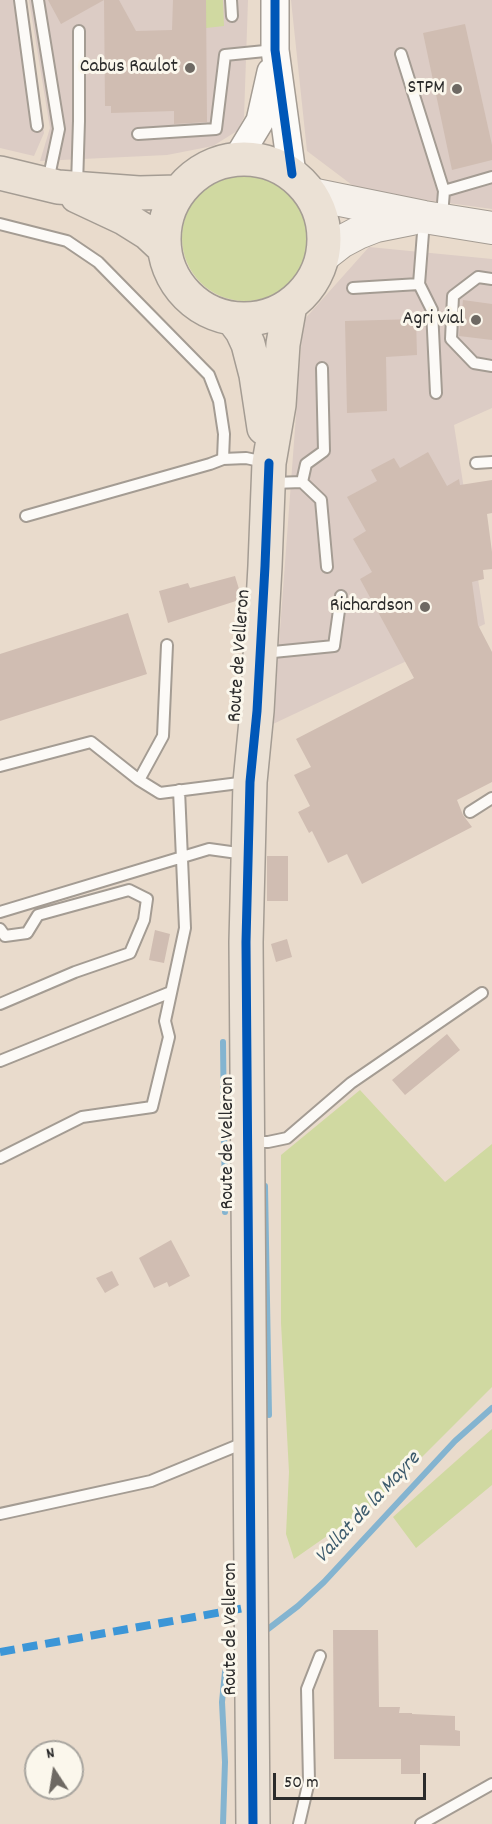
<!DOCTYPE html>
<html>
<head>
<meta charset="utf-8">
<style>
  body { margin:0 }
  #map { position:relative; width:492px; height:1824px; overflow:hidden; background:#e9dbcc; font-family:Dekko,sans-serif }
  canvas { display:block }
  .north { position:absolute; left:24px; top:1740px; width:60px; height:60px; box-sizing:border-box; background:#fbf7ec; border:2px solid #a8a59f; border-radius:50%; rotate:348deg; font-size:16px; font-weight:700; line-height:24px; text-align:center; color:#2b2b2b }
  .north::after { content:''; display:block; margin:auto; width:21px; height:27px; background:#6e6963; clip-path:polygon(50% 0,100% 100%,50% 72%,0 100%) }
  .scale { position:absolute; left:273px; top:1773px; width:153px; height:27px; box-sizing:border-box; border:3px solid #2b2b2b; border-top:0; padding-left:8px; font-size:18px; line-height:21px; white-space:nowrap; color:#2b2b2b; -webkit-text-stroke:4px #fbf7ec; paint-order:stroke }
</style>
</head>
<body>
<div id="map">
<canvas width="492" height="1824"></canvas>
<div class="north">N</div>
<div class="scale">50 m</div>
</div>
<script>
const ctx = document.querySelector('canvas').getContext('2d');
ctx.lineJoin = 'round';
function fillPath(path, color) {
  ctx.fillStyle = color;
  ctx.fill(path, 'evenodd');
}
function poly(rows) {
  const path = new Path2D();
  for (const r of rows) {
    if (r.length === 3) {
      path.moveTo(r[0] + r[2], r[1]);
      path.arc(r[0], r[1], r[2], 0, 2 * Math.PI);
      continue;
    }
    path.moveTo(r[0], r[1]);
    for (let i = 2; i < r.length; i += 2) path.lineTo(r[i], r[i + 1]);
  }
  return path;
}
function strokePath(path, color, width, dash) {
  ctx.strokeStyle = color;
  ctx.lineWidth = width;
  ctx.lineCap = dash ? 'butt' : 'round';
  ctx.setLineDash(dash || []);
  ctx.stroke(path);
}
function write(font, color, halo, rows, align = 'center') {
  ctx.font = font + ' Dekko,sans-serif';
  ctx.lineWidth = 6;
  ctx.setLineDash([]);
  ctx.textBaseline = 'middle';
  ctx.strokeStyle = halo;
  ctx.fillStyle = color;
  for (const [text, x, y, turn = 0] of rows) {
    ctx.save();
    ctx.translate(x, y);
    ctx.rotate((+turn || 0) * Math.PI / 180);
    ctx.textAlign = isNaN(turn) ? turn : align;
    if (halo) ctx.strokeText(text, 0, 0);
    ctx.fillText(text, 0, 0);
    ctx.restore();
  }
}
fillPath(poly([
  [0,0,22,0,44,133,34,156,0,148],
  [29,0,248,0,244,117,237,131,213,146,167,155,40,161,50,128],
  [291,0,492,0,492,209,360,191,307,151],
  [369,247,492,259,492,408,454,425,485,624,273,724,303,321]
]), '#dcccc5');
fillPath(poly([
  [206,0,223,0,224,26,206,28],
  [245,238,63],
  [360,1090,445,1182,492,1144,492,1387,380,1499,294,1559,286,1534,289,1472,281,1323,281,1155],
  [492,1429,492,1485,416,1548,393,1517]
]), '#d0d9a1');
strokePath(poly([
  [223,1042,225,1212],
  [265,1186,269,1415],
  [268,1629,298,1606,324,1582,455,1441,492,1408],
  [223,1824,225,1762,222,1702,225,1672,230,1659,233,1656]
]), '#84b4d0', 6);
fillPath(poly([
  [48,0,119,0,136,31,172,30,173,0,206,0,207,122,174,124,174,111,111,113,111,106,105,106,104,0,61,24],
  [465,24,492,145,492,160,452,170,423,33],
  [463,300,492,304,492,340,459,336],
  [416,319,417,355,386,357,387,411,347,413,345,321],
  [428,452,447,486,459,479,460,485,492,480,492,513,487,514,492,552,492,569,483,570,484,579,472,582,478,625,492,652,492,782,457,800,463,815,472,827,362,884,347,854,328,863,312,831,309,833,298,812,310,806,294,775,311,767,296,739,414,678,360,579,372,572,353,539,366,531,347,497,377,481,371,470,394,458,400,468],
  [235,576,242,599,168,623,159,591,188,583,190,588],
  [128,613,147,674,0,721,0,654],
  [267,856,288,856,288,901,267,901],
  [155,930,170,934,164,963,149,960],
  [287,939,292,957,276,962,271,944],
  [447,1034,460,1050,405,1095,392,1080],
  [171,1240,190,1276,169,1287,167,1282,154,1288,139,1258],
  [112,1271,119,1285,105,1293,96,1278],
  [333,1630,378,1630,379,1707,400,1707,399,1713,412,1713,412,1714,455,1716,455,1730,460,1731,460,1746,420,1745,420,1774,401,1774,401,1759,334,1759]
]), '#d0bdb2');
const service = poly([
  [20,0,37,126],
  [38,0,59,129,48,181],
  [231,0,232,16],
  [401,54,444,191,442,216],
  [138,134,216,129,225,55,275,50],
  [77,185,79,121,79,31],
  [444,191,492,177],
  [0,224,67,241,98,262,209,375,219,401,224,434,223,459,246,458,265,462],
  [492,279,478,277,453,296,451,339,474,363,492,366],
  [419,284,432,310,436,393],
  [353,288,419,284,424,220],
  [476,463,492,462],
  [302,482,306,464,324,451,322,368],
  [273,483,302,482,321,500,327,567],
  [26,516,210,464,223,459],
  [167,645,163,736,139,780,160,793,247,782],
  [263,653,334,646,341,596],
  [0,766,91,742,139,780],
  [470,812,492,798],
  [0,912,209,849,245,854],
  [0,929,5,936,27,933,38,915,129,890,147,899,144,920,130,953,75,972,0,1004],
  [0,1061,171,992],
  [250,1142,268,1142,287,1138,351,1083,482,993],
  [0,1158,82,1117,152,1107,169,1037,165,1021,185,928,179,790],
  [0,1514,151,1481,246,1442],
  [299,1824,309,1781,307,1689,320,1656],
  [421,1824,492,1784]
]);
const tertiary = poly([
  [275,0,275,50,292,174],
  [237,159,260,121,271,72]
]);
const secondary = poly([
  [311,194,424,217,492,228],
  [323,256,341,242,358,233,376,226,411,219]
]);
const primary = poly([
  [244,239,80],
  [0,173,58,187,139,193,178,192],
  [77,196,124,218,148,233,163,247],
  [233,319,242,331,248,344,256,375,264,428],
  [253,1824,246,942,250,782,257,711,265,566,269,463,279,405,283,344,290,305]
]);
strokePath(service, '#a49c93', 14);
strokePath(tertiary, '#a49c93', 30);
strokePath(secondary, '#a49c93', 34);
strokePath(primary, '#a49c93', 36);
strokePath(service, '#fcfaf7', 10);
strokePath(tertiary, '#fcfaf7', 27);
strokePath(secondary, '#f5f0ea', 32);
strokePath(primary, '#ebe1d5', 33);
strokePath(poly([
  [0,1652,250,1607]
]), '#3c96d7', 8, [15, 8]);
strokePath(poly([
  [275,0,275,50,292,174],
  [253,1824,246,942,250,782,257,711,265,566,269,463]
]), '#0057b8', 9);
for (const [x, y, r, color] of [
  [190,68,6,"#6e6963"],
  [457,89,6,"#6e6963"],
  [476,320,6,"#6e6963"],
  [425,607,6,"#6e6963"]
]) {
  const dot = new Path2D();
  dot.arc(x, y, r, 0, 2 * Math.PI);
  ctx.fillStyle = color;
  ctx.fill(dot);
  strokePath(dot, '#fbf7ec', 2);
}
write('20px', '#2b2b2b', '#fbf7ec', [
  ["Cabus Raulot",178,68],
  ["STPM",445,89],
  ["Agri vial",464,320],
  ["Richardson",413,607]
], 'right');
write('20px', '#2b2b2b', '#fbf7ec', [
  ["Route de Velleron",241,656,-86],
  ["Route de Velleron",229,1143,-90],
  ["Route de Velleron",232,1629,-90]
]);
write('italic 21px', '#3d5b6d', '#fbf7ec', [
  ["Vallat de la Mayre",369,1509,-47]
]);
</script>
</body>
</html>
